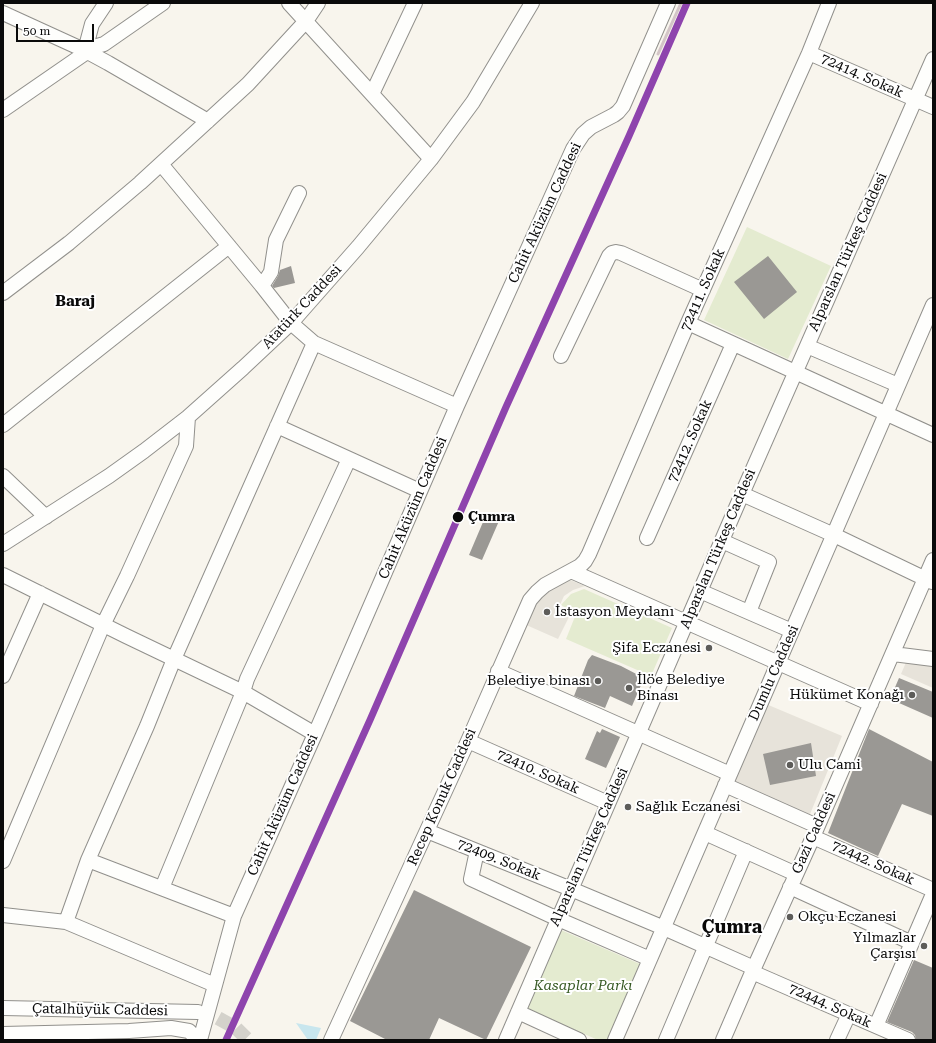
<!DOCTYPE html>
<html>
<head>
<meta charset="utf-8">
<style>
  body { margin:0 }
  #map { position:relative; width:936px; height:1043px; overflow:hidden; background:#f8f5ed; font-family:"Roboto Serif",serif }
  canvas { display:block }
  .frame { position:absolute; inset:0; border:4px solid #0a0a0a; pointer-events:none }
  .scale { position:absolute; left:16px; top:24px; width:78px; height:18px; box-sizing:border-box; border:2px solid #0a0a0a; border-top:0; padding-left:5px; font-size:12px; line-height:14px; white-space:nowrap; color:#0a0a0a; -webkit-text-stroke:3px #fff; paint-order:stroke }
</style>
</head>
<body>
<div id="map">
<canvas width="936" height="1043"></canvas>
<div class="frame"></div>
<div class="scale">50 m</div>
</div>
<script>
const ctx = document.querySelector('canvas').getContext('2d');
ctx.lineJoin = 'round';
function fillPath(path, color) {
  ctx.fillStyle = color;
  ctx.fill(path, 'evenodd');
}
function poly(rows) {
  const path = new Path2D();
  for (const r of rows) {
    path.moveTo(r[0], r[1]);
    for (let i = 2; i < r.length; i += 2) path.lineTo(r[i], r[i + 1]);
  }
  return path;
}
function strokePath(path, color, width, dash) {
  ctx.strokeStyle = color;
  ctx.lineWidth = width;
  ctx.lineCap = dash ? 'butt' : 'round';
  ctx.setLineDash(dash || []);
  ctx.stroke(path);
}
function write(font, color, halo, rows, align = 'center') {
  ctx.font = font + ' "Roboto Serif",serif';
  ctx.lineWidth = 4;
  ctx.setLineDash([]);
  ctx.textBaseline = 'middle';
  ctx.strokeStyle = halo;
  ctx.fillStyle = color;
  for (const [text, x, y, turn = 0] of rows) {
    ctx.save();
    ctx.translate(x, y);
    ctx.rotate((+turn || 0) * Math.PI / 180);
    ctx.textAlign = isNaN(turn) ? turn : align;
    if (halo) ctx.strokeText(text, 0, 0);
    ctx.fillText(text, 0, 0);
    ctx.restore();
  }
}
fillPath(poly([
  [747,227,831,266,788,359,704,320],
  [584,589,672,628,651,676,566,639,576,614,561,605,571,594],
  [561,930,640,964,607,1040,598,1040,527,1009]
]), '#e4ebd0');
fillPath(poly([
  [570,580,585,586,573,590,564,596,558,609,570,615,558,639,524,624,534,603,556,585],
  [907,660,933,663,933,688,901,674],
  [766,704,842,736,806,824,729,791]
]), '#e7e3da');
fillPath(poly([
  [296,1023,321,1028,316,1040,308,1040]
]), '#c8e6ee');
fillPath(poly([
  [768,256,797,292,764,319,734,282],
  [291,266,295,283,274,288,272,286,278,276,280,270],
  [486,515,499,521,482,560,469,555],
  [592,655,621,666,644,678,632,706,610,696,605,708,574,696,588,660],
  [899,678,933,692,933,718,890,699],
  [602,729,620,737,606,768,585,759,597,731,600,733],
  [869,729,933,762,933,816,902,804,878,856,828,833],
  [811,743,816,776,770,785,763,754],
  [414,890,531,947,486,1040,439,1018,429,1040,387,1040,350,1021],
  [914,960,933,968,933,1040,916,1040,915,1035,912,1032,887,1022]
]), '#9a9894');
strokePath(poly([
  [198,1012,218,1018,236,1028,248,1040]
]), '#d4d2cb', 14, [14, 7]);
const minor = poly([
  [289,3,431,159],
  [3,13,84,50,108,63,208,121],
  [84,50,104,44,163,3],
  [809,53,933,107],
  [372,94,415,3],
  [3,110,84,54,92,24,106,3],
  [161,164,262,286,291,323,314,343,457,406],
  [262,286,271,272,276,240,299,193],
  [3,293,69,243,140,183,248,84,306,21,318,3],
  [688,323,933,435],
  [807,346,898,385],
  [561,356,609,256,612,253,616,252,621,253,703,290],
  [3,425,229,246],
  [277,426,420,491],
  [3,476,46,517],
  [742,494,834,535,932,582],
  [647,538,733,344],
  [722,541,769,562,749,612],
  [3,544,109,476,144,451,188,417,243,368,291,323,358,247,431,159,473,102,532,3],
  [571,571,871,704],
  [3,575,126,636,243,692,315,734],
  [700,591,792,631],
  [893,654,933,659],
  [498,671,730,774],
  [3,676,40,593],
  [468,741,608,803],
  [725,785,817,826],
  [427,831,571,889,664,928,754,968],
  [705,833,796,874],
  [813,837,933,890],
  [477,851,471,879,558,919,650,959],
  [88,860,234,916],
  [3,861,103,625,127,576,186,446,188,417],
  [790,887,912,943],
  [162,888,243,692,247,679,349,459],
  [3,915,66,922,215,985],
  [66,922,88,860,147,726,174,659,314,343],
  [752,972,908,1040],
  [3,1008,198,1012],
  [518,1012,579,1040],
  [876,1026,933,894],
  [3,1034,129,1031,171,1028,189,1031,198,1040],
  [200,1040,234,916,315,734,457,406,573,149,583,134,591,127,614,115,618,112,623,106,668,3],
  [331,1040,468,741,530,600,537,592,545,585,580,566,585,561,589,554,688,323,809,53,829,3],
  [506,1040,742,494,933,59],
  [615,1040,933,305],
  [666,1040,746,851],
  [723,1040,754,968,813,837,933,560],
  [837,1040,849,1014]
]);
strokePath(minor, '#91908c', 16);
strokePath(minor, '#fefefc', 14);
strokePath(poly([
  [658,54,681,3]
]), '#d3c5c7', 3);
strokePath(poly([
  [226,1040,370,720,506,407,629,136,687,3]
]), '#8e44ad', 7);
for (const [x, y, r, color] of [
  [458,517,6,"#0a0a0a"],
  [547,612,4,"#5d5c59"],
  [709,648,4,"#5d5c59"],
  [598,681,4,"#5d5c59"],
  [629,688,4,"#5d5c59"],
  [912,695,4,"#5d5c59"],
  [790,765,4,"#5d5c59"],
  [628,807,4,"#5d5c59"],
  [790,917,4,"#5d5c59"],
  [924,946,4,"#5d5c59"]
]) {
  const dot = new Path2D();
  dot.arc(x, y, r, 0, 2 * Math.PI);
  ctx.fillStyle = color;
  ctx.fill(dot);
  strokePath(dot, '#fff', 1.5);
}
write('14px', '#0a0a0a', '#fff', [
  ["72414. Sokak",862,76,24],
  ["Cahit Aküzüm Caddesi",545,213,-65],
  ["Alparslan Türkeş Caddesi",848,252,-66],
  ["72411. Sokak",703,290,-66],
  ["Atatürk Caddesi",302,307,-47],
  ["72412. Sokak",690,441,-66],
  ["Cahit Aküzüm Caddesi",413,508,-67],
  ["Alparslan Türkeş Caddesi",718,549,-67],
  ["Dumlu Caddesi",774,673,-66],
  ["72410. Sokak",538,772,24],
  ["Recep Konuk Caddesi",442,797,-66],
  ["Cahit Aküzüm Caddesi",283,805,-66],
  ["Gazi Caddesi",814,833,-66],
  ["Alparslan Türkeş Caddesi",589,847,-66],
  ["72409. Sokak",499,860,22],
  ["72442. Sokak",873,863,24],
  ["72444. Sokak",830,1006,24],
  ["Çatalhüyük Caddesi",100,1010,1]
]);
write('bold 14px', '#0a0a0a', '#fff', [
  ["Çumra",468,517]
], 'left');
write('14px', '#0a0a0a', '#fff', [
  ["İstasyon Meydanı",555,612],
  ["Şifa Eczanesi",701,648,"right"],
  ["İlöe Belediye",637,680],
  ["Binası",637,696],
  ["Belediye binası",590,681,"right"],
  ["Hükümet Konağı",904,695,"right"],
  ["Ulu Cami",798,765],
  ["Sağlık Eczanesi",636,807],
  ["Okçu Eczanesi",798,917],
  ["Yılmazlar",916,938,"right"],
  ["Çarşısı",916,954,"right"]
], 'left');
write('italic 14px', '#365923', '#fff', [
  ["Kasaplar Parkı",583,986]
]);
write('bold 15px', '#0a0a0a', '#fff', [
  ["Baraj",75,302]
]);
write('bold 18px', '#0a0a0a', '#fff', [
  ["Çumra",732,928]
]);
</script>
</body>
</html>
